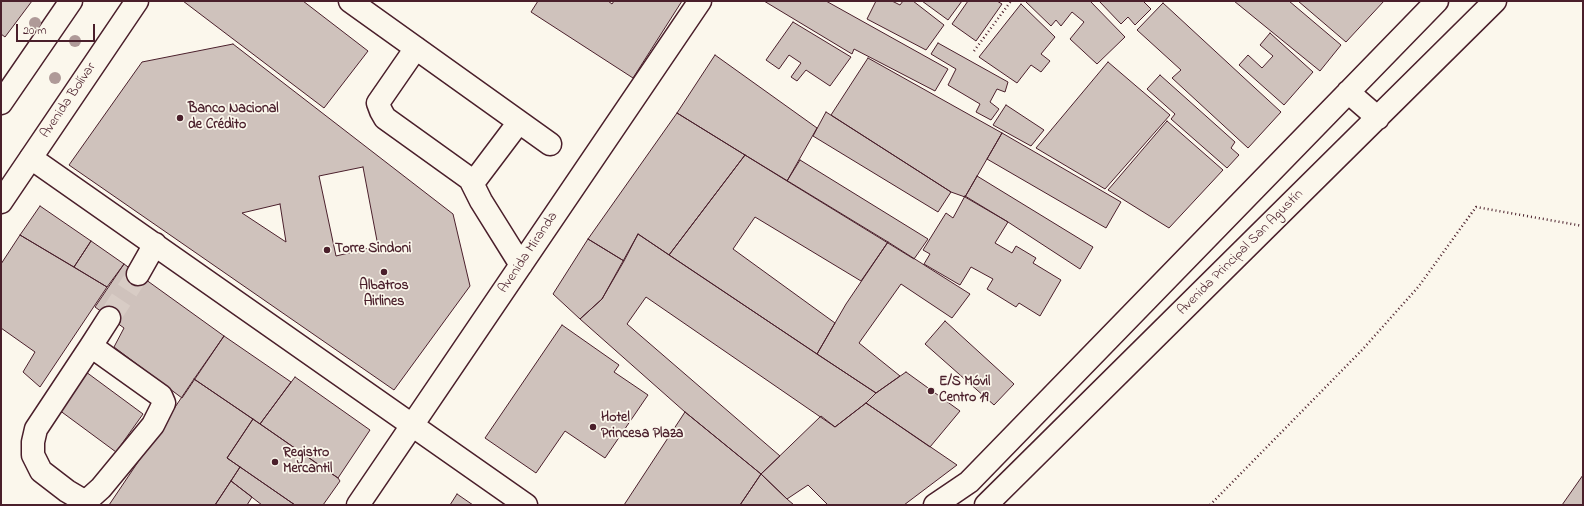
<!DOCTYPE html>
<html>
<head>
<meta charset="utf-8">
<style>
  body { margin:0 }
  #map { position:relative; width:1584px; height:506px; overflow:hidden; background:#fbf7ec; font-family:"Indie Flower",sans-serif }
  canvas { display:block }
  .frame { position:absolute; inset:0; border:2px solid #4a1f2b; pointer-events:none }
  .scale { position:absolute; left:16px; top:24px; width:79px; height:18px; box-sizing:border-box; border:2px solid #4a1f2b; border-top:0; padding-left:5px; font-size:12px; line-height:14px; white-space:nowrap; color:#4a1f2b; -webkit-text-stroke:3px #fbf7ec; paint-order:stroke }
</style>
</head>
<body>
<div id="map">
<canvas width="1584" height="506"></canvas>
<div class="frame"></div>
<div class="scale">20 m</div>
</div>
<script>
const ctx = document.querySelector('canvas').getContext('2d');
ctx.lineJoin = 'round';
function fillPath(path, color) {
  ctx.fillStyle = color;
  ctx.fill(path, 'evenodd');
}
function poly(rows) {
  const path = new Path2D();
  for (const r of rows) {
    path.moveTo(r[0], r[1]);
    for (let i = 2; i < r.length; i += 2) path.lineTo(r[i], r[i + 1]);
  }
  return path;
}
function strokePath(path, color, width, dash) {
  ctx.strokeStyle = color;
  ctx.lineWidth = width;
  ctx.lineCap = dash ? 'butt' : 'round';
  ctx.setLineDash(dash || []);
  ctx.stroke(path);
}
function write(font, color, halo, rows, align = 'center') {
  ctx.font = font + ' "Indie Flower",sans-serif';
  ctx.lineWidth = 3.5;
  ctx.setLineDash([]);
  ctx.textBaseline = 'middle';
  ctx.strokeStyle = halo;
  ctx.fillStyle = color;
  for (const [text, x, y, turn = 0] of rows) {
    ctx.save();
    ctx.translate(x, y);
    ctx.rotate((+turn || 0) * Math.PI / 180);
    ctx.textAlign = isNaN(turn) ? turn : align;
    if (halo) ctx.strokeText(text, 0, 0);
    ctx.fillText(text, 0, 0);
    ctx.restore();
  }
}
const building = poly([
  [1,1,32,1,5,37,1,34,1,1],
  [183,1,303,1,368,51,324,108,183,1],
  [538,1,608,1,612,4,614,1,682,1,633,78,531,12,538,1],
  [764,1,826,1,948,69,935,91,854,49,852,54,764,1],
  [876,1,892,1,900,5,903,1,913,1,944,25,926,50,867,19,876,1],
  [922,1,962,1,948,20,922,1],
  [968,1,997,1,1002,4,976,41,952,24,968,1],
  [1025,1,1090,1,1125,37,1097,64,1070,39,1084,22,1072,12,1061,26,1056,20,1051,26,1025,1],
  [1099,1,1143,1,1151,9,1135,25,1128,17,1121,24,1099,1],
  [1234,1,1289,1,1341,45,1320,71,1234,1],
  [1298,1,1384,1,1346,42,1298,1],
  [1163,3,1281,112,1248,148,1172,78,1181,70,1137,30,1163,3],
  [1021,4,1055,37,1041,54,1050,61,1041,72,1031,65,1017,83,979,57,1021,4],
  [793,22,851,57,830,86,806,70,797,81,791,77,801,63,789,55,779,69,766,60,793,22],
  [1270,33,1313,72,1284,105,1239,65,1248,55,1262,68,1273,56,1260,45,1270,33],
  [938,43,1008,82,1005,92,997,89,990,102,999,109,991,120,976,112,980,104,948,85,956,69,931,54,938,43],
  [233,44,453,214,470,286,394,390,69,165,142,62,233,44],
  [715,55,817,128,787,181,677,113,715,55],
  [868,58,1002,133,965,197,951,192,831,115,868,58],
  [1108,62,1170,115,1105,189,1036,148,1108,62],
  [1160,75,1235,142,1231,148,1239,155,1227,168,1171,119,1175,114,1147,89,1160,75],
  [1006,105,1044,130,1031,146,993,125,1006,105],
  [826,112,951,192,938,212,813,136,826,112],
  [677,113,745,155,669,255,638,234,624,261,588,239,677,113],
  [1167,121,1223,170,1169,228,1108,190,1167,121],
  [1002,133,1121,202,1106,228,987,159,1002,133],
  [745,155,888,242,861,281,755,217,733,249,835,323,817,354,669,255,745,155],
  [800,160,928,239,914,259,787,181,800,160],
  [363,167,378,246,336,256,319,176,363,167],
  [977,176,1093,247,1080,269,1008,222,965,197,977,176],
  [965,196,1008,222,995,243,1012,253,1016,246,1036,258,1033,263,1061,280,1040,316,1019,303,1016,307,987,289,993,279,971,267,960,285,924,264,930,254,923,250,946,213,953,218,965,196],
  [280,204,286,242,242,213,280,204],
  [40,206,91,241,74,267,20,235,40,206],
  [638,234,817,354,876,393,866,403,835,427,646,297,627,324,780,456,761,474,685,412,580,319,602,299,638,234],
  [20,235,107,287,40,387,23,372,35,352,1,328,1,264,20,235],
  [588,239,624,261,602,299,580,319,553,294,588,239],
  [91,241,124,264,107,287,74,267,91,241],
  [888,242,970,294,952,318,901,284,859,343,900,376,876,393,817,354,846,304,888,242],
  [124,264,224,336,182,398,114,347,124,328,95,307,124,264],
  [945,321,1014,384,994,405,925,344,945,321],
  [562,325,619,365,614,372,648,395,605,458,565,431,536,473,485,438,562,325],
  [224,336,291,382,260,424,194,379,224,336],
  [82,369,143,414,116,452,55,407,82,369],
  [906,372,960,411,930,447,866,403,876,393,906,372],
  [295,377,370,430,338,478,260,424,295,377],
  [194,379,253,419,227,458,240,467,215,505,109,505,194,379],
  [866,403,957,465,904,505,828,505,808,485,787,499,761,474,821,416,835,427,866,403],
  [685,412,761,474,740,505,624,505,685,412],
  [253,419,338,478,340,481,323,505,295,505,227,458,253,419],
  [240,467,295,505,262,505,231,481,240,467],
  [761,474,787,499,794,505,740,505,761,474],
  [1583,475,1583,505,1562,505,1583,475],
  [231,481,252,497,247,505,215,505,231,481],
  [457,494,473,505,450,505,457,494]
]);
fillPath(building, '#cfc2bc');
strokePath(building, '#4a1f2b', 1);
strokePath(poly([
  [109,318,138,274]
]), '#d8ccc5', 22, [22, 11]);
const minor = poly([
  [350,1,550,144],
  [416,48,378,103,381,111,385,118,470,179,476,179,519,122],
  [1348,92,1378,118],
  [31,158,526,505],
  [470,179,481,201,521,265],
  [138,274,155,244],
  [91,346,161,396,164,403,153,425,101,488,91,497,84,501,67,491,41,471,33,455,33,442,36,429,91,346,109,318],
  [358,505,700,1],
  [935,505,969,482,1437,1],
  [986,505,1495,1]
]);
const major = poly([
  [1,103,71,1],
  [1,202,137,1]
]);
strokePath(minor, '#4a1f2b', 25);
strokePath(major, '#4a1f2b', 25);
strokePath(poly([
  [974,51,1011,1],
  [1210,505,1363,349,1419,286,1476,207,1583,226]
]), '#4a1f2b', 2.5, [1, 3]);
strokePath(minor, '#fbf7ec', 22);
strokePath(major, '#fbf7ec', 22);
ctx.fillStyle = '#af9a98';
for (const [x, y] of [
  [35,23],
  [75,41],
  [55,78]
]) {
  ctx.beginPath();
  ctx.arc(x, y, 6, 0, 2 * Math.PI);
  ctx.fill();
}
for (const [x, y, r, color] of [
  [180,118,4,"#4a1f2b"],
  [327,250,4,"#4a1f2b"],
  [384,272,4,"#4a1f2b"],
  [931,391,4,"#4a1f2b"],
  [593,427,4,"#4a1f2b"],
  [275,462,4,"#4a1f2b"]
]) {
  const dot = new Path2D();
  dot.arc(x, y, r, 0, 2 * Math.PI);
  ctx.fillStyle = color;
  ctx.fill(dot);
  strokePath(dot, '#fbf7ec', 1.5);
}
write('14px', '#4a1f2b', '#fbf7ec', [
  ["Avenida Bolívar",69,101,-56],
  ["Avenida Miranda",529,253,-56],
  ["Avenida Principal San Agustín",1241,253,-45]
]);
write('bold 14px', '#4a1f2b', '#fbf7ec', [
  ["Banco Nacional",188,110],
  ["de Crédito",188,126],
  ["Torre Sindoni",335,250],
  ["Albatros",384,287,"center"],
  ["Airlines",384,303,"center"],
  ["E/S Móvil",939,383],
  ["Centro 19",939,399],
  ["Hotel",601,419],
  ["Princesa Plaza",601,435],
  ["Registro",283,454],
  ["Mercantil",283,470]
], 'left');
</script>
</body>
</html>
